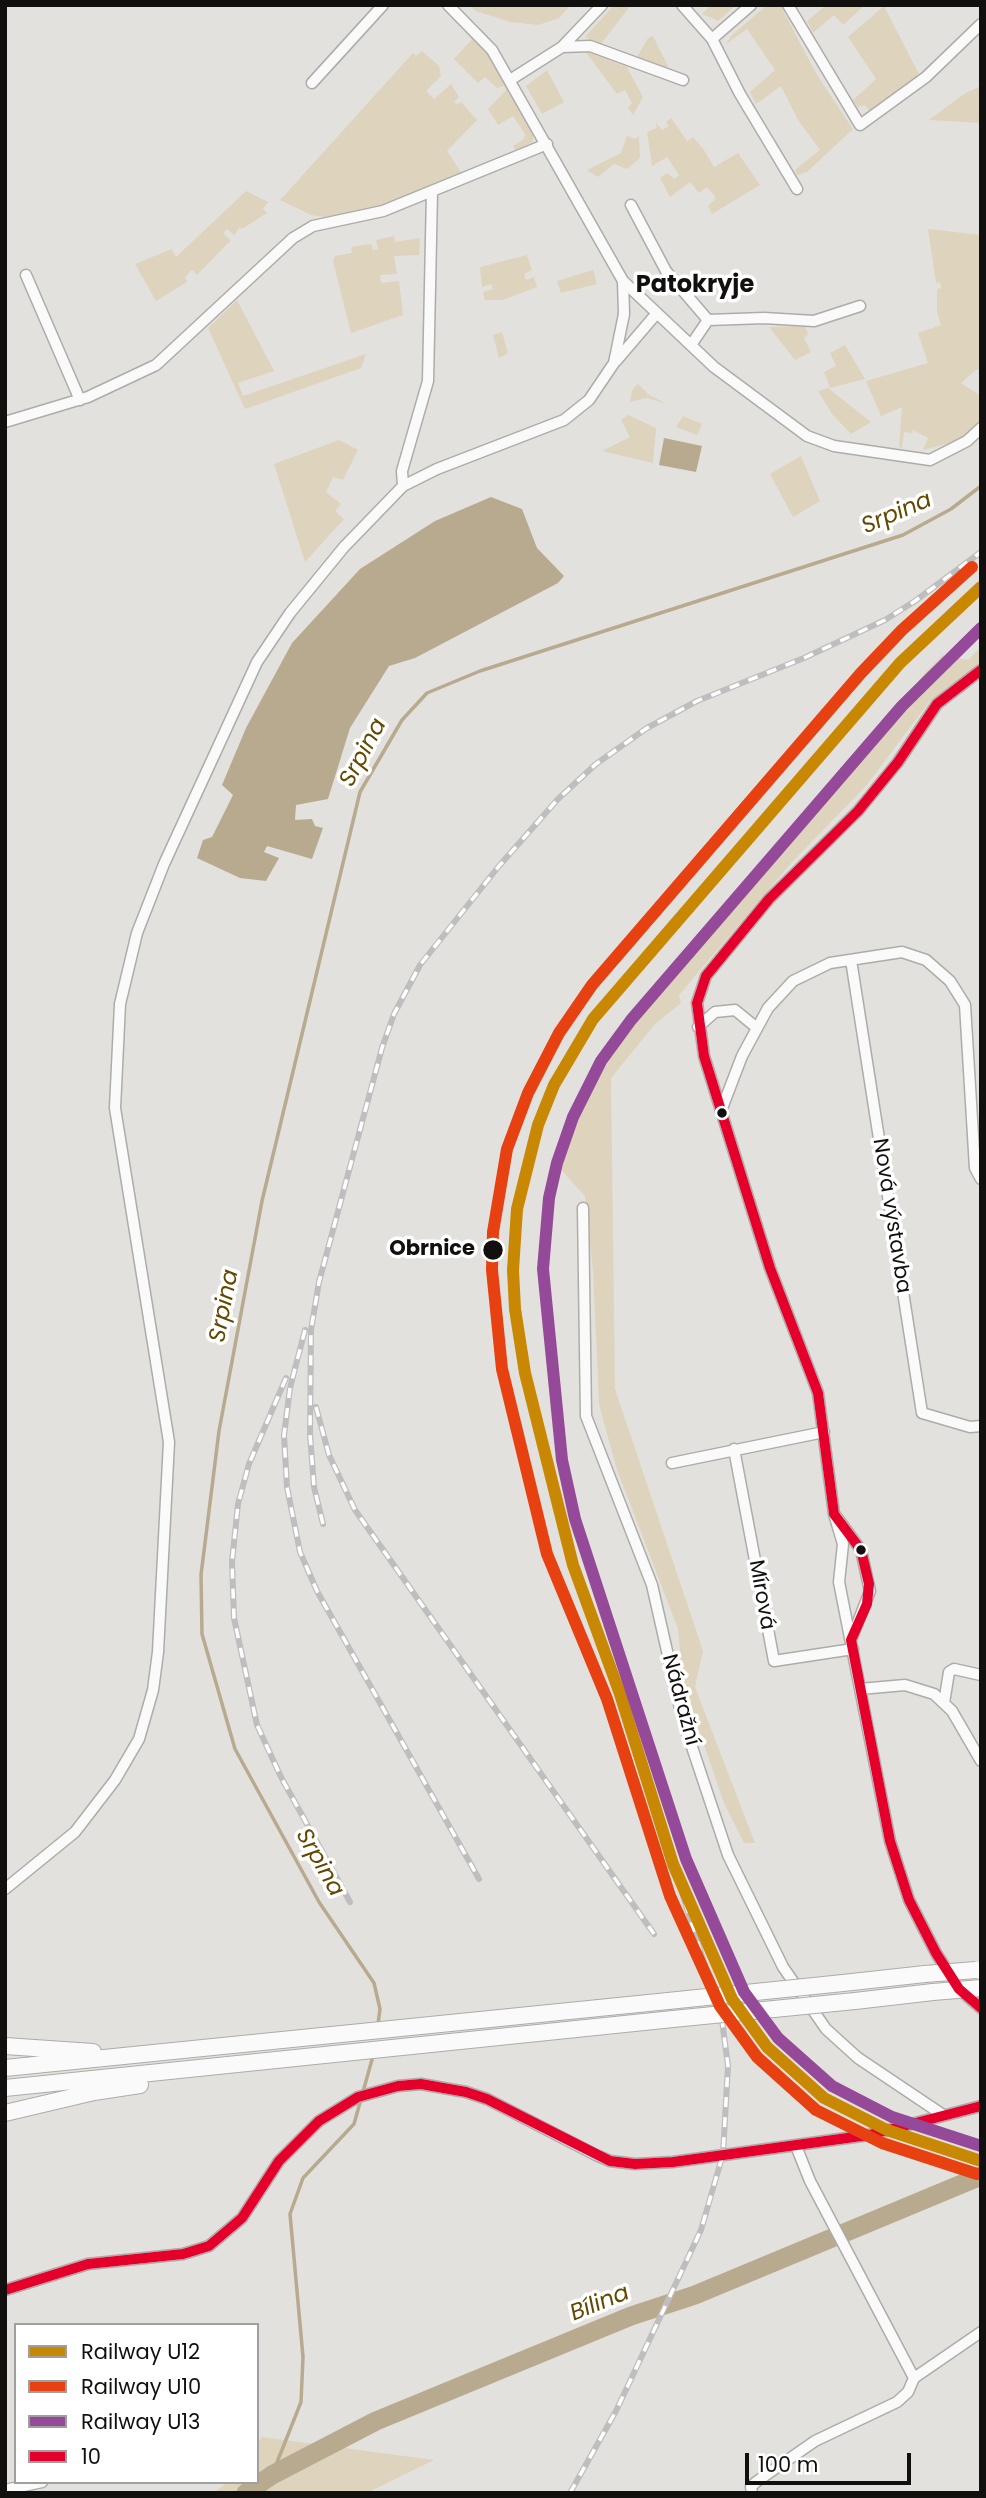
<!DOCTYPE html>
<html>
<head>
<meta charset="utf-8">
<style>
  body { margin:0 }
  #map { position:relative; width:986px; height:2498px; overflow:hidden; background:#e3e1de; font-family:Poppins,sans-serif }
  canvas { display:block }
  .frame { position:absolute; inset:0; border:7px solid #11100e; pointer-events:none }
  .legend { position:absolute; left:14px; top:2323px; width:245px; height:161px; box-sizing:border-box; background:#fff; border:2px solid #a09f9f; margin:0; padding:9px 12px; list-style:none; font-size:21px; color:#11100e }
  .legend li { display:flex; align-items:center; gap:14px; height:35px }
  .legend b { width:35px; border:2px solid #a09f9f }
  .scale { position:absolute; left:745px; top:2453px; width:166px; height:32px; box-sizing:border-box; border:4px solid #11100e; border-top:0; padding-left:9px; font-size:21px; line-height:24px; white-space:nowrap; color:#11100e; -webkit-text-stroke:5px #fff; paint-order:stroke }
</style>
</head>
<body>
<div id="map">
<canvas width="986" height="2498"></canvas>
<div class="frame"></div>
<ul class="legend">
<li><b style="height:9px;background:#c98803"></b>Railway U12</li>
<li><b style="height:9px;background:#e74011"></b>Railway U10</li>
<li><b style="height:9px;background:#954a99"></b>Railway U13</li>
<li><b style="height:9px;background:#e4002b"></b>10</li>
</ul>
<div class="scale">100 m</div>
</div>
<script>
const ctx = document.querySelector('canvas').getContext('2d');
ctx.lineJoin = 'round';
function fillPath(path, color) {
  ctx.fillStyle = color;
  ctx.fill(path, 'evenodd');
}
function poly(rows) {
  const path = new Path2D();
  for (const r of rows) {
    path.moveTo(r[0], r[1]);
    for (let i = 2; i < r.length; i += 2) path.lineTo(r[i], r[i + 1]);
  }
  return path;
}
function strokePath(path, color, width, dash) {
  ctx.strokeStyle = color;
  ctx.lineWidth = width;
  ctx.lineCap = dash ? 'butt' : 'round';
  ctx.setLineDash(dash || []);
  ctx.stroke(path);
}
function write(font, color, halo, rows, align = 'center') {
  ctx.font = font + ' Poppins,sans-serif';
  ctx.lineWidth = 7;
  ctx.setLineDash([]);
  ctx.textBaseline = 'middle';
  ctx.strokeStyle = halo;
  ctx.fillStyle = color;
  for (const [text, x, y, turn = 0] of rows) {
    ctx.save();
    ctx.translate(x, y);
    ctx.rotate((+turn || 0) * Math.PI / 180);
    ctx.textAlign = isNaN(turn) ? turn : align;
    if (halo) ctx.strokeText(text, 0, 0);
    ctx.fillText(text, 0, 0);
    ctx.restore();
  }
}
fillPath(poly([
  [469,5,571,5,559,18,538,25,510,22,476,11],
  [614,5,631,5,601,44,585,37],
  [711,5,736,5,718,21,702,14],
  [767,5,780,5,817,75,853,129,807,172,797,175,795,170,820,150,798,120,781,86,756,104,750,92,775,70,747,29,726,44,731,36],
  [826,5,865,5,843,25,834,15,813,33,807,21],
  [884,6,921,78,873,116,865,105,858,107,853,100,876,79,848,37],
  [653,36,669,68,637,57,648,38],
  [473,38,496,65,533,133,533,142,516,150,513,146,524,139,525,134,513,116,498,125,488,109,506,90,504,86,497,88,485,77,478,83,454,59],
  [422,51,439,66,441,76,426,91,434,99,451,84,459,97,454,102,458,104,461,102,477,120,447,151,462,174,384,206,324,217,311,215,280,200,413,53,416,56],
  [585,51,627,67,643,97,633,115,628,108,632,103,625,90,617,94],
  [547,70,564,102,542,114,526,86],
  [981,86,981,123,929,120,964,94],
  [671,118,687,141,693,137,704,150,714,167,738,153,760,185,712,214,708,206,716,198,707,187,699,193,690,182,670,197,660,178,667,173,675,179,679,175,667,157,652,166,647,132,657,128,655,122,662,130,669,126,666,122],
  [627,136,635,139,639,136,640,158,627,169,614,164,598,177,587,170,621,153],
  [246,191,268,202,263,209,267,213,242,229,240,227,234,235,227,229,223,233,231,241,226,245,197,275,192,270,185,277,187,282,156,301,135,264,172,249,176,257],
  [928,229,981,235,981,371,977,369,961,383,981,396,981,424,958,441,923,450,928,438,913,430,912,433,904,432,902,448,899,447,902,407,881,416,866,381,928,363,918,333,941,325,937,312,937,289,941,288,940,282,936,283],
  [394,236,395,242,420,238,419,255,394,256,397,274,380,275,381,283,399,281,403,315,351,333,333,261,335,256,352,253,351,247,371,244,373,250,378,249,376,240],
  [527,255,532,270,524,274,526,280,534,277,537,287,502,300,485,300,483,292,493,289,491,284,482,287,480,267],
  [593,270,597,284,561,293,557,281],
  [237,300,274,371,238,383,243,396,366,354,361,368,245,409,208,328],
  [805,326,808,334,804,338,811,352,795,360,769,327],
  [502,332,508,353,499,358,493,335],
  [845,345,865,379,830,388,824,372,836,366,830,353],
  [639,382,638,384,649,395,667,404,647,398,630,402,632,391],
  [828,388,871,422,851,434,832,414,818,391],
  [628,415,656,428,653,463,602,451,630,437,621,420],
  [683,416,702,424,697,435,676,427],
  [339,440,358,450,343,480,333,477,326,492,341,504,335,511,344,519,305,562,274,464],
  [801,456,820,501,793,517,770,474],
  [981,647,981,662,930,701,866,786,793,861,679,995,681,1003,655,1024,611,1078,615,1389,703,1651,695,1687,755,1843,744,1843,724,1803,683,1684,678,1629,616,1467,599,1404,593,1271,585,1196,553,1161,569,1115,584,1083,627,1016,925,673,943,655,968,660],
  [262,2437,434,2460,367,2493,213,2493,228,2482,257,2482,257,2445]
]), '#ded3bd');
fillPath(poly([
  [664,438,702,446,696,472,659,465],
  [491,497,522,509,537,548,564,576,558,583,415,658,389,666,350,728,328,799,296,805,295,820,312,819,315,826,323,828,312,859,267,846,264,852,279,858,266,881,240,878,197,858,203,840,212,837,233,795,222,785,246,728,292,643,360,569,435,521]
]), '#b8aa8f');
strokePath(poly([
  [378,2024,380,2009,374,1983,319,1902,235,1749,202,1634,201,1575,219,1431,262,1201,360,792,402,720,427,693,480,671,903,535,951,509,981,486],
  [272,2475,301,2402,303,2357,290,2214,303,2178,354,2124,373,2056]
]), '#b8aa8f', 3.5);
strokePath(poly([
  [246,2493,272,2475,376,2421,631,2316,695,2295,981,2176]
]), '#b8aa8f', 19);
const minor = poly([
  [448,5,492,50,623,281,714,367,807,436,834,446,930,460,967,441,981,428],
  [682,5,712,39,740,94,797,189],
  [788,5,860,125,926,77,981,24],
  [712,39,751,5],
  [562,47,590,46,683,80],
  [510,80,562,47,602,5],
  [312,83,383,5],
  [631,205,666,271,708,320],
  [26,275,80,400],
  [691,345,708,320,764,318,814,321,860,306],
  [616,361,657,313],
  [5,422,88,397,156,365,293,238,313,226,383,211,547,144],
  [403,486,402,471,428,381,432,192],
  [981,670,937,704,898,762,858,811,769,899,706,976,697,1003,704,1056,770,1268,818,1393,834,1514,843,1544,839,1582,890,1841,909,1900,936,1953,959,1989,981,2008],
  [851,960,922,1413,970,1427,981,1426],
  [698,1027,715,1012,735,1010,757,1028],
  [721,1111,742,1056,768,1008,793,981,830,963,902,952,926,960,950,981,965,1005,975,1168,981,1179],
  [583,1208,586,1416,652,1585,682,1717,728,1855,783,1967,826,2029,858,2058,943,2115],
  [734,1449,774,1661,853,1649],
  [672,1463,824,1432],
  [836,1516,861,1550,870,1591,851,1640],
  [860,1689,905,1685,934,1694,952,1711,981,1761],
  [944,1703,949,1672,954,1669,981,1675],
  [5,1889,75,1832,115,1780,139,1739,153,1690,158,1652,169,1442,115,1108,120,1004,137,933,164,864,257,662,290,613,344,547,403,486,437,469,564,420,589,400,614,363,624,314,623,281],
  [796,2146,810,2181,914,2378],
  [5,2290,88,2264,183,2254,209,2246,242,2218,279,2161,319,2121,358,2097,398,2086,421,2084,466,2092,487,2099,596,2155,610,2161,635,2164,673,2162,869,2135,981,2106],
  [5,2490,42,2482],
  [752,2493,751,2487,756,2482,815,2441,897,2402,908,2392,914,2378,981,2332]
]);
const highway = poly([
  [843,1983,925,1974],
  [855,2001,933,1992],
  [5,2046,93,2052],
  [5,2068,668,2001],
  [5,2088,673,2019],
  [5,2113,94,2092,140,2085]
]);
strokePath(minor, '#adaca9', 13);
strokePath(highway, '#adaca9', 18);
strokePath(minor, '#fbfafa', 10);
strokePath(highway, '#fbfafa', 16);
const rail = poly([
  [305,1330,290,1388,284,1435,287,1487,300,1552,317,1591,479,1879],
  [286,1378,249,1464,238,1504,232,1562,234,1618,257,1725,281,1777,350,1902],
  [316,1407,329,1455,355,1510,654,1934],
  [323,1524,314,1487,310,1434,311,1330,319,1282,382,1048,394,1014,420,965,499,866,558,799,596,764,647,728,697,701,804,658,885,620,915,601,981,552],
  [570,2493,616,2411,701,2230,723,2154,728,2066,722,2020,673,1864]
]);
strokePath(rail, '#bebebe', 6);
strokePath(rail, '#fff', 3.5, [10]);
const highwayBridge = poly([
  [925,1974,976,1970],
  [933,1992,981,1988],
  [668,2001,843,1983],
  [673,2019,855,2001]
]);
strokePath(highwayBridge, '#adaca9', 18, []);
strokePath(highwayBridge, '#fbfafa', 16);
strokePath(poly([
  [981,670,937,704,898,762,858,811,769,899,706,976,697,1003,704,1056,770,1268,818,1393,834,1514,861,1550,869,1584,867,1604,851,1640,890,1841,909,1900,936,1953,959,1989,981,2008],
  [5,2290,88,2264,183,2254,209,2246,242,2218,279,2161,319,2121,358,2097,398,2086,421,2084,466,2092,487,2099,610,2161,635,2164,673,2162,869,2135,981,2106]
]), '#e4002b', 10);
strokePath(poly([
  [981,587,900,663,593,1019,554,1085,538,1125,517,1209,513,1270,515,1309,525,1373,573,1565,620,1694,673,1864,732,1999,767,2047,824,2098,887,2130,981,2161]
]), '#c98803', 12);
strokePath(poly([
  [972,567,902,630,861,673,592,985,559,1033,528,1093,507,1149,493,1232,492,1270,502,1369,547,1554,607,1699,670,1896,720,2006,757,2057,816,2110,882,2143,977,2174]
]), '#e74011', 12);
strokePath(poly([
  [981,628,902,706,631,1020,601,1061,573,1117,557,1163,549,1198,543,1269,562,1460,575,1519,686,1859,744,1992,778,2038,832,2086,892,2117,981,2146]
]), '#954a99', 12);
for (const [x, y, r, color] of [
  [722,1113,6,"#11100e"],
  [493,1250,11,"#11100e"],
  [861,1550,6,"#11100e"]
]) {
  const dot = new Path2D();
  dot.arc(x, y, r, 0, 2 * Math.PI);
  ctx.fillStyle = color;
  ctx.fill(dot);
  strokePath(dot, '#fff', 2.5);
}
write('21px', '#11100e', '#fff', [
  ["Nová výstavba",891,1216,81],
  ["Mírová",761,1595,80],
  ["Nádražní",680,1700,75]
]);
write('bold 21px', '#11100e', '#fff', [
  ["Obrnice",475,1250]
], 'right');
write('italic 23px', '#634800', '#fff', [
  ["Srpina",897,514,-23],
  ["Srpina",364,753,-62],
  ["Srpina",225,1306,-79],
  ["Srpina",319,1863,60],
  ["Bílina",600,2304,-22]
]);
write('bold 24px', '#11100e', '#fff', [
  ["Patokryje",695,286]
]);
</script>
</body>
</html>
